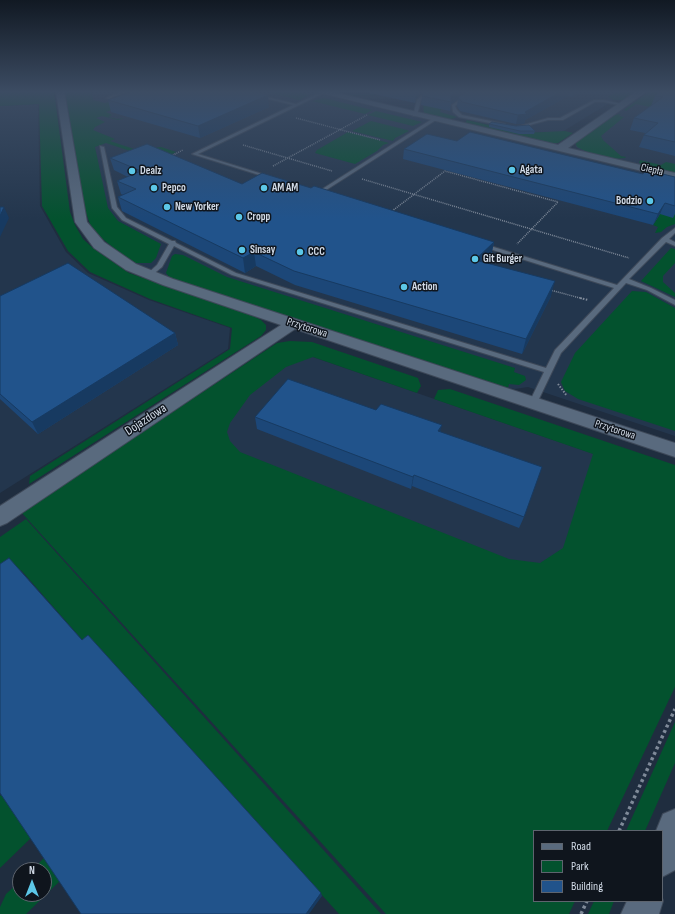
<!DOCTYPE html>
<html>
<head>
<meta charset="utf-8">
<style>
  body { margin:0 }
  #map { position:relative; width:675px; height:914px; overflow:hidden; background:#1f2d3f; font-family:"Sofia Sans Condensed",sans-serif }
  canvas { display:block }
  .legend { position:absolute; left:533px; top:830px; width:130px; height:72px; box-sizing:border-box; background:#0f151d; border:1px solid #5d646e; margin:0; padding:5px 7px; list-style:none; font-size:12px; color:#d2dbe7 }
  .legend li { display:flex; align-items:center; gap:8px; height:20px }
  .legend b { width:20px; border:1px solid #5d646e }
  .north { position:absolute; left:12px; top:862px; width:40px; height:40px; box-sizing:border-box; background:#0f151d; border:1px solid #5d646e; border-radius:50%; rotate:0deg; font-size:11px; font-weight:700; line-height:16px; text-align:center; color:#d2dbe7 }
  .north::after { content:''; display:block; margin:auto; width:14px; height:18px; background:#5cc7e7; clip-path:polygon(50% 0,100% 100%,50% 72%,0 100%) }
</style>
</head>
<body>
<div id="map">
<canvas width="675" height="914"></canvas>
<ul class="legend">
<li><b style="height:5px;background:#596a7e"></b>Road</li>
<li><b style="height:11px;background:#03522e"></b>Park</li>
<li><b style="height:11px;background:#21538b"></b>Building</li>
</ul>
<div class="north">N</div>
</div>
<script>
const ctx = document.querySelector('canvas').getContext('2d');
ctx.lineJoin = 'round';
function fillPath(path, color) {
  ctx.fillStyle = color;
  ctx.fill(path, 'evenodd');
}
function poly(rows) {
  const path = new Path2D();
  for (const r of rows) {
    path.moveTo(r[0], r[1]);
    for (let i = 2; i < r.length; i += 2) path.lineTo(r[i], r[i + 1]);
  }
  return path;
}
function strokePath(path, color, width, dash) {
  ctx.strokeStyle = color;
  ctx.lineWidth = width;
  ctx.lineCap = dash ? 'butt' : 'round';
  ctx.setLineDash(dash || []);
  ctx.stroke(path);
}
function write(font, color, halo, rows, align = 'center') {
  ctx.font = font + ' "Sofia Sans Condensed",sans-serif';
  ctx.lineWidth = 3;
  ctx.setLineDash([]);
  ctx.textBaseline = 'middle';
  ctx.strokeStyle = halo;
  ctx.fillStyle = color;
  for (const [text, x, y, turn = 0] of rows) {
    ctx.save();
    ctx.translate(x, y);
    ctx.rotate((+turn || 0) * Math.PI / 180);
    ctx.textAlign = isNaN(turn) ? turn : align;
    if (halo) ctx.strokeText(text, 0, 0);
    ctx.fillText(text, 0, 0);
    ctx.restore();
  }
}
fillPath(poly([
  [65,91,308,91,630,168,675,181,675,436,528,387,515,389,508,388,170,278,136,263,108,244,90,224,85,210],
  [364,91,629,91,562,132,524,133,433,112,438,108],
  [650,91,675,91,675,174,585,152,576,147,575,142,578,139],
  [38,104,40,206,66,252,88,273,149,300,230,328,228,349,0,493,0,106],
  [304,354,675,482,647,676,170,423]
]), '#23364d');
fillPath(poly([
  [0,91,54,91,70,212,75,225,83,239,93,248,129,273,253,316,261,320,266,325,266,330,261,336,29,484,30,476,230,349,232,328,150,299,90,272,68,251,42,206,39,104,0,106],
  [65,91,91,91,93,100,105,103,118,99,131,102,106,112,112,115,108,117,117,119,124,118,118,120,102,116,96,118,105,122,95,127,93,130,115,139,110,141,137,150,161,147,176,152,170,155,142,155,106,143,95,147,108,208,118,221,161,244,156,258,151,263,136,263,121,254,98,235,90,224,85,210],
  [263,91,297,91,309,95,299,100],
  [616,91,630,91,635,93,623,100,614,100,608,97],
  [650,91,671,91,650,107,636,104,626,111,624,110],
  [324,98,372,110,365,114,312,101],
  [423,104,442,107,440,112,457,117,449,120,424,115],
  [376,111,422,122,413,126,368,115],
  [621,114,619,116,624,117,601,136,603,140,621,156,626,157,625,158,613,159,591,154,577,147,575,142,578,139,615,115],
  [467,120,524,133,565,131,573,133,558,143,549,143,466,124,465,123],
  [371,121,407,130,409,131,395,138,393,141,352,131],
  [348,132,389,143,383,145,377,151,355,164,315,153,317,150],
  [640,160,661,165,666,162,675,164,675,174,643,165,639,163],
  [660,214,675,214,675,224,667,227,661,232,655,233,658,227,653,225],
  [671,248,675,249,675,263,663,276,663,282,675,293,675,297,641,281],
  [175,254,183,255,227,277,515,368,514,372,525,376,526,380,519,385,509,384,508,388,170,278,166,273,172,256],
  [632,291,646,292,675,308,675,431,578,399,565,391,561,382,575,353],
  [290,341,312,342,418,378,421,386,417,393,313,357,286,367,250,395,230,423,227,432,230,441,240,452,509,559,540,563,563,548,593,454,434,399,438,390,450,389,675,465,675,687,607,831,534,831,534,901,575,901,569,914,386,914,21,512,277,343],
  [26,519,381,914,339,914,98,646,92,651,21,570,0,585,0,537],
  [675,722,675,763,645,831,626,831],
  [4,792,33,836,0,868,0,796],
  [47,855,62,879,26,914,0,914,0,907,6,894,20,881,20,894,44,894,44,870,32,870],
  [594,901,614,901,609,914,588,914]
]), '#03522e');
const service = poly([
  [121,91,128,91,109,99,106,98,121,91],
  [426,91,431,91,421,100,417,115,413,116,417,100,426,91],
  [471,91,476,91,455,106,457,110,462,115,505,124,505,126,459,117,453,112,452,105,471,91],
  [321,92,324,93,198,154,272,177,272,179,192,154,293,105,255,96,255,94,296,104,321,92],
  [594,100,604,100,626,105,624,106,604,102,595,102,563,120,548,120,519,128,517,127,548,118,560,118,594,100],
  [432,119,436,120,323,192,326,194,325,195,316,193,432,119],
  [100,146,104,147,117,207,126,218,172,241,175,241,176,243,236,273,546,368,555,350,614,288,480,246,480,244,484,244,617,285,662,238,675,228,675,233,669,239,675,242,675,246,666,242,629,279,651,288,675,300,675,305,647,290,626,283,561,353,537,403,533,406,529,403,544,372,232,275,174,246,162,267,151,276,147,276,147,274,157,265,169,244,122,220,112,208,100,146]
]);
const minor = poly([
  [56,91,64,91,87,222,104,242,136,264,173,279,675,443,675,457,295,329,7,523,0,526,0,506,281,325,163,285,126,270,94,248,75,222,56,91],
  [312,91,328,91,558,145,637,91,647,91,568,148,675,173,675,179,312,91]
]);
const secondary = poly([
  [675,809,675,870,662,877,662,831,656,831,663,814,675,809],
  [662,898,663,901,659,914,621,914,627,901,662,901,662,898]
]);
strokePath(service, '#3d4858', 2);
strokePath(minor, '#3d4858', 2);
strokePath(secondary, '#3d4858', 2);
strokePath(poly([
  [296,118,380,140],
  [243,145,332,171],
  [171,156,183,150],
  [273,166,367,115],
  [362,179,629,258],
  [392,211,445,171,558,202,517,244],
  [550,290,584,299]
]), '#7f8a99', 1.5, [1, 1]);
strokePath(poly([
  [580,298,588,300],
  [558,384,567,396]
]), '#7f8a99', 2, [1.5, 1.5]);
strokePath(poly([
  [619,831,675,709],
  [581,914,587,901]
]), '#7f8a99', 3.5, [3, 3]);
fillPath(service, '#596a7e');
fillPath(minor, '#596a7e');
fillPath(secondary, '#596a7e');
fillPath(poly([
  [370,91,423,91,416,99,415,103,369,93],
  [424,91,601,91,597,93,580,92,572,97,568,96,525,120,524,124,516,124,460,111,457,106,458,99,451,104,450,111,421,105,422,96],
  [675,91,675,156,639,147,644,135,645,133,630,130,634,118,651,106,655,96],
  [108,100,269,107,200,138,111,112],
  [489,124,535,131,534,134,519,134,489,127],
  [457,141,643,174,675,177,675,214,673,218,660,214,653,225,403,159,404,149],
  [110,158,242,184,311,188,494,242,491,256,484,263,551,296,522,354,295,285,256,266,245,273,122,211,118,197,123,195,121,194,117,181,128,177,114,170],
  [0,296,175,333,178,345,38,434,0,399],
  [376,410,440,431,524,517,519,528,412,486,411,489,257,429,255,417]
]), '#1c4778');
fillPath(poly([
  [416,91,423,91,416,99,415,103],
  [457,91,468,91,458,97,458,99,451,104,451,96],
  [562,91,569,91,568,96,525,120,524,124,516,124,518,115,525,112],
  [574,91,581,91,580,92,572,97],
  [268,95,269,107,200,138,198,126],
  [665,203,660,214,653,225,658,214],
  [4,207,9,218,0,237,0,216],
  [494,242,491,256,472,275,475,260],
  [254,252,256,266,245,273,243,258],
  [555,281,551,296,522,354,526,339],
  [175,333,178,345,38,434,32,422],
  [442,425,439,436,438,431],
  [414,475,412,486,411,489,413,477],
  [321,893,322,896,309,914,306,914]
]), '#173a61');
const building = poly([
  [133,91,252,91,268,95,198,126,108,100,133,91],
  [402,91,416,91,415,94,402,91],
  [424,91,457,91,451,96,451,102,422,96,424,91],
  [467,91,562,91,525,112,527,114,518,115,462,102,458,97,467,91],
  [661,91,675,91,675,142,644,135,658,123,634,118,663,97,655,96,661,91],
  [492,122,516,126,529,125,535,131,520,131,489,124,492,122],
  [470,132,643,174,646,170,675,177,675,206,665,203,658,214,404,149,427,134,457,141,470,132],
  [147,144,242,184,262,173,311,188,314,186,494,242,475,260,555,281,526,339,294,271,254,252,243,258,118,197,136,189,117,181,141,171,110,158,147,144],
  [0,207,4,207,0,216,0,207],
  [68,263,175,333,32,422,0,394,0,296,68,263],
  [288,379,376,410,381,404,442,425,438,431,542,467,524,517,414,475,413,477,255,417,288,379],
  [9,558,82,640,88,635,321,893,306,914,81,914,0,793,0,564,9,558]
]);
fillPath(building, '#21538b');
strokePath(building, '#173a61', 1);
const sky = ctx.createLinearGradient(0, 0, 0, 219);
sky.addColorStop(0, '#111923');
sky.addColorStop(0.42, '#3c4c63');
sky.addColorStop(1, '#3c4c6300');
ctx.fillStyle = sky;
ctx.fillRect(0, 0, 675, 219);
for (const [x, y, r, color] of [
  [512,170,4,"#5cc7e7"],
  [132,171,4,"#5cc7e7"],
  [154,188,4,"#5cc7e7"],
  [264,188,4,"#5cc7e7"],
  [650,201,4,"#5cc7e7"],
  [167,207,4,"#5cc7e7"],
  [239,217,4,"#5cc7e7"],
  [242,250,4,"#5cc7e7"],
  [300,252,4,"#5cc7e7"],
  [475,259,4,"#5cc7e7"],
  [404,287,4,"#5cc7e7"]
]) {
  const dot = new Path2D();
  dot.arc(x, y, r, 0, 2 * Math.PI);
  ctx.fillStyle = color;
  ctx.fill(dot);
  strokePath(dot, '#0f151d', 1.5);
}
write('bold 11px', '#d2dbe7', '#0f151d', [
  ["Agata",520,170],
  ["Dealz",140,171],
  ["Pepco",162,188],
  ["AM AM",272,188],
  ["Bodzio",642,201,"right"],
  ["New Yorker",175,207],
  ["Cropp",247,217],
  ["Sinsay",250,250],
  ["CCC",308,252],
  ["Git Burger",483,259],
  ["Action",412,287]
], 'left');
write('11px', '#d2dbe7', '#0f151d', [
  ["Ciepła",652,170,13],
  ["Przytorowa",307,328,18],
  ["Przytorowa",615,430,18]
]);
write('13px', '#d2dbe7', '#0f151d', [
  ["Dojazdowa",146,420,-33]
]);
</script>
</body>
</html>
